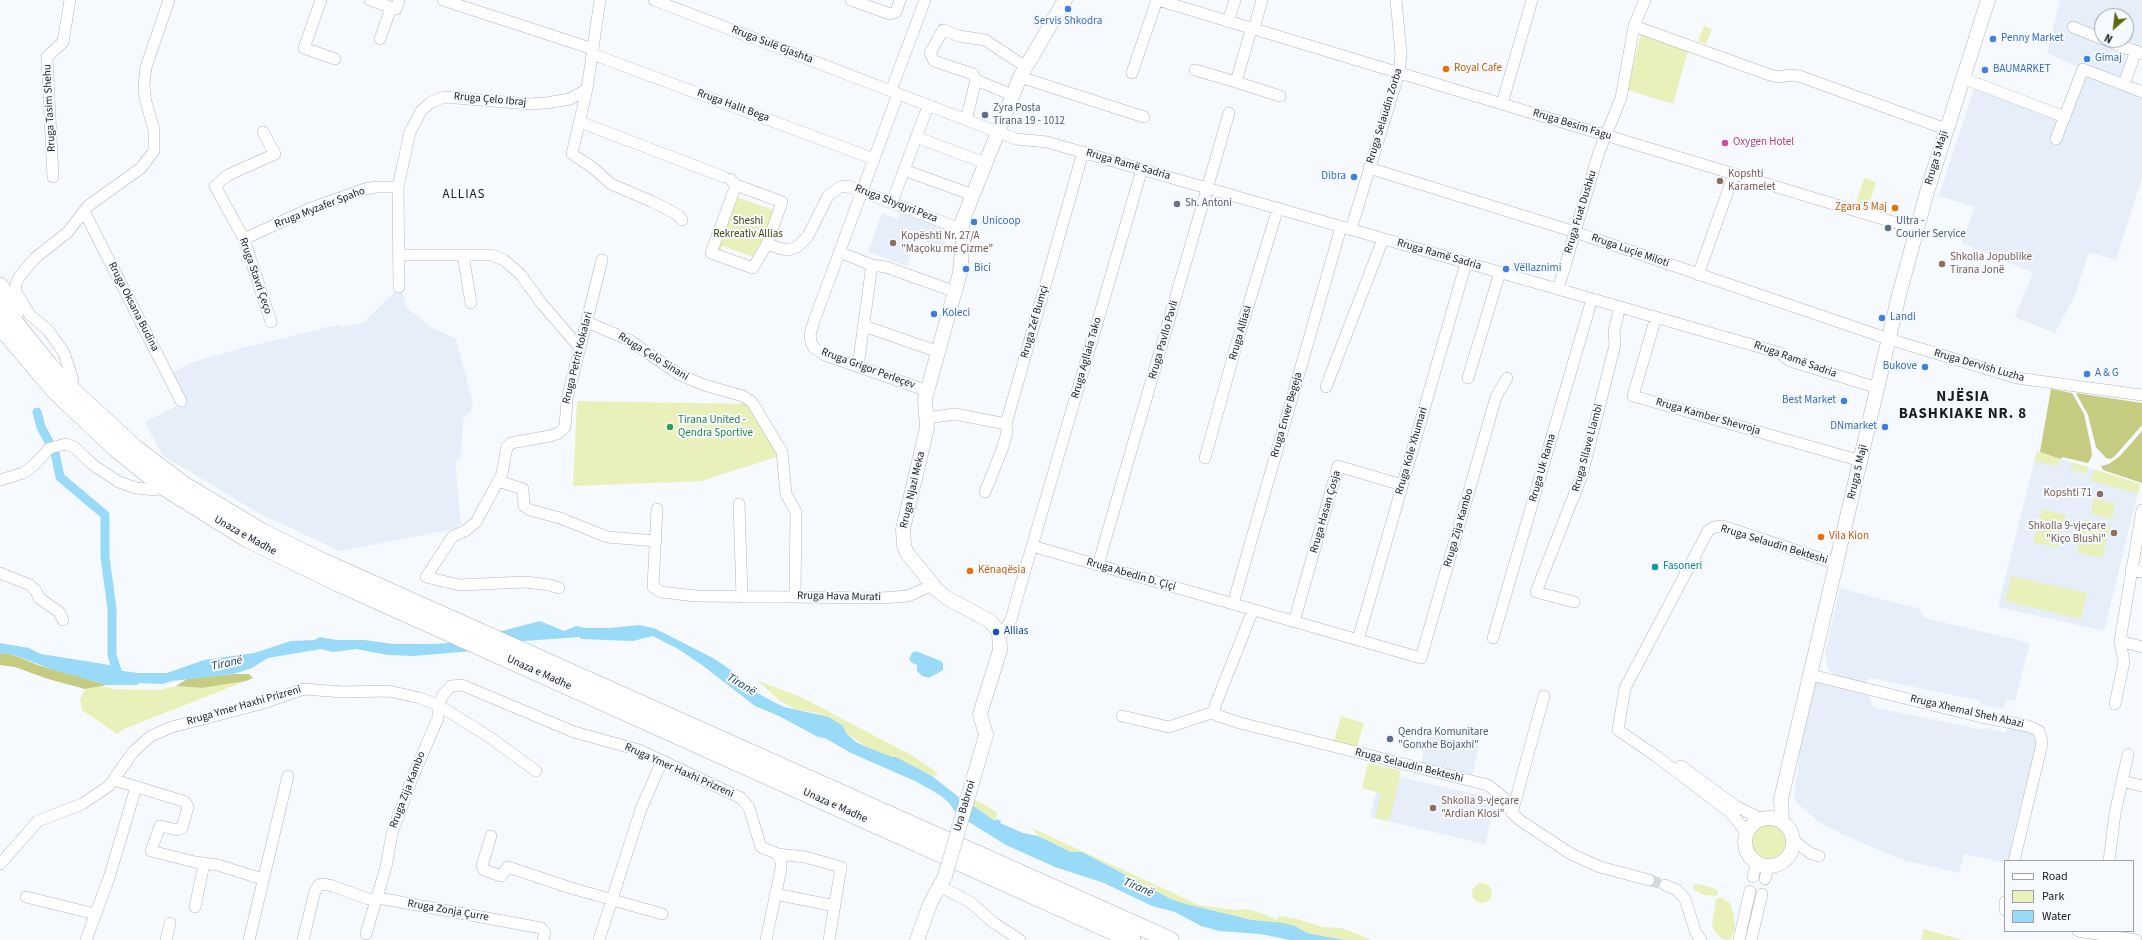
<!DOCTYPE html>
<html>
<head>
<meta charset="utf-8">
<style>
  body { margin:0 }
  #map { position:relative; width:2142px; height:940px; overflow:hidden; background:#f6fafe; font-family:"Source Sans 3",sans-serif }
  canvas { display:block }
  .legend { position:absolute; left:2004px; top:860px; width:130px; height:72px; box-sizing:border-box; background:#f6fafe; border:1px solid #9ea1a4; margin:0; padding:5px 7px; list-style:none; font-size:12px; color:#1b1c1e }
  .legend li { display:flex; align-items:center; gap:8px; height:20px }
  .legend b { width:20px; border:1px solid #9ea1a4 }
  .north { position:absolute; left:2094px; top:8px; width:40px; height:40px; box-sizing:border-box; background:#f6fafe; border:1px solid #9ea1a4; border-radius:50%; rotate:208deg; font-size:11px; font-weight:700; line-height:16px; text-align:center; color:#1b1c1e }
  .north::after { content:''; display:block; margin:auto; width:14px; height:18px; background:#5c670b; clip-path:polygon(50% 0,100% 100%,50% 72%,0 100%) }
</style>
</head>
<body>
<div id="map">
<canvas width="2142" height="940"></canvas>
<ul class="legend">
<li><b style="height:5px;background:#fff"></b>Road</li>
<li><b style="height:11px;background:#eaf0b9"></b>Park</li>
<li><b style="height:11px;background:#99daf8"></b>Water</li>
</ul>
<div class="north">N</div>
</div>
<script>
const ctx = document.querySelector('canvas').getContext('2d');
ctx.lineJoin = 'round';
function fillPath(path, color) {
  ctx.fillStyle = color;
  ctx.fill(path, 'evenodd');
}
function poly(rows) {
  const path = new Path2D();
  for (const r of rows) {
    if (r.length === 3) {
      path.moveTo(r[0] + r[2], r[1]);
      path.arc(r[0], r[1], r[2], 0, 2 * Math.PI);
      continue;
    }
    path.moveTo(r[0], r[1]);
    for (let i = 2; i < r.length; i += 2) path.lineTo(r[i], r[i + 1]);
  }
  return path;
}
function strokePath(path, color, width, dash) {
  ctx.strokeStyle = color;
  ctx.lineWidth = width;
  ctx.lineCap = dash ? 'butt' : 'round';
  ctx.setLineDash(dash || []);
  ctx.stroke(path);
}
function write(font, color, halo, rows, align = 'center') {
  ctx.font = font + ' "Source Sans 3",sans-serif';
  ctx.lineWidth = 4;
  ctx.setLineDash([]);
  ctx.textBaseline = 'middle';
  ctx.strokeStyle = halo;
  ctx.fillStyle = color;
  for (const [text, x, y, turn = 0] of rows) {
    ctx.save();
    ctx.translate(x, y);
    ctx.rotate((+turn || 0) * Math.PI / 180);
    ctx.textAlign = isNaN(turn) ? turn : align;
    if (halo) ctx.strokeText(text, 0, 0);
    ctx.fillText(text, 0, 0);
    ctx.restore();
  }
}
fillPath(poly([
  [2060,0,2142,0,2142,54,2124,84,2142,92,2142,177,2116,260,2089,252,2075,295,2055,333,2015,317,2033,273,1962,243,1975,207,1939,196,1976,83,2064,117,2083,69,2047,53],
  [2102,16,2126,16,2126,40,2102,40],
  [900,211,949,229,944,248,916,238,907,266,868,252,882,213,897,219],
  [402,287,406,307,429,326,456,339,473,403,470,412,463,419,461,456,455,461,461,523,458,527,449,530,340,551,260,514,162,455,145,422,186,401,172,373,193,362,239,349,337,325,343,327,363,323,394,293,394,289],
  [2037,451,2140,484,2104,631,1998,607],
  [1840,588,1919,609,1925,618,2030,643,2015,701,2006,699,2003,709,1981,704,1981,701,1871,678,1862,684,1837,677,1828,669,1825,653],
  [1815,681,1869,696,1873,707,1978,729,1986,728,2006,733,2008,727,2030,732,2036,737,2037,744,2013,835,2008,861,2005,863,1964,854,1959,873,1903,860,1848,837,1819,822,1797,803,1794,797,1803,729],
  [1428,734,1479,746,1472,776,1421,763],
  [1368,763,1401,771,1399,777,1496,799,1485,844,1370,817,1376,792,1362,788]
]), '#e5eef9');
fillPath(poly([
  [1704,26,1712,29,1706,44,1698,41],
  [1641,33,1688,51,1673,104,1627,90],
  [1864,178,1876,182,1868,207,1856,203],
  [737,197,776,211,756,264,754,257,723,246,720,251,718,250],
  [577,401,750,404,780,456,701,481,573,486],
  [2037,451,2059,458,2057,466,2035,461],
  [2072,462,2088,467,2087,473,2071,469],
  [2094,469,2140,484,2138,493,2091,481],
  [2094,498,2115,504,2112,519,2091,514],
  [2042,509,2066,515,2058,548,2033,542],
  [2085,519,2110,525,2102,558,2077,553],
  [2011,576,2087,593,2081,619,2005,601],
  [246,681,124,729,117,734,82,710,80,700,85,689,101,686,114,689,160,690,176,686,202,688],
  [758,681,801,697,911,755,934,770,938,775,932,776,868,748,846,733,843,726,814,712,797,710,779,700],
  [1341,716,1364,723,1357,748,1334,741],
  [1368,763,1401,771,1389,821,1375,818,1381,793,1362,788],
  [973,799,984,804,997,813,995,821,972,805],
  [1769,842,17],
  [1032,828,1199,905,1234,910,1247,909,1264,914,1277,920,1279,916,1297,919,1322,927,1342,928,1372,940,1345,940,1307,933,1295,926,1252,920,1186,904,1171,899,1082,852,1071,852,1038,836],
  [1482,893,10],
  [1698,884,1713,888,1718,891,1717,896,1704,895,1693,889,1694,885],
  [1720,897,1730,903,1734,916,1735,929,1730,940,1722,939,1715,932,1712,924,1716,900],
  [1924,929,1962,940,1921,940]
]), '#eaf0b9');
fillPath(poly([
  [2051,389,2072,393,2084,414,2091,447,2092,456,2088,463,2062,457,2061,459,2040,452],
  [2076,393,2142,403,2142,425,2114,457,2110,459,2106,458,2096,447,2088,415],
  [2142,431,2142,483,2103,470,2101,466,2109,464,2120,456],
  [0,653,11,654,38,665,107,685,85,689,48,679,15,667,0,665],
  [233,674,249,674,253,678,246,681,202,688,176,686,187,679]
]), '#c5cb80');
fillPath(poly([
  [540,621,564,631,576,626,586,628,609,628,640,625,656,629,715,659,732,671,752,690,770,700,784,707,829,717,843,726,846,733,856,742,869,748,892,757,896,757,932,776,960,798,956,813,949,803,940,795,915,781,851,753,825,738,818,737,779,716,755,706,702,665,678,649,653,636,633,641,581,639,579,637,524,641,473,651,413,656,388,655,356,649,333,652,321,649,268,658,250,669,233,674,172,681,163,684,139,683,137,685,107,685,54,670,11,654,0,653,0,643,29,648,41,654,110,665,117,670,138,673,167,673,204,660,254,653,291,641,314,640,320,637,336,640,364,640,393,644,435,644,449,643,467,633,502,631],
  [916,651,941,661,943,664,943,670,929,678,922,676,917,671,917,665,912,663,909,659,912,653],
  [972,805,995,821,996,819,1001,821,1000,823,1023,833,1038,836,1071,852,1082,852,1171,899,1186,904,1252,920,1283,923,1295,926,1307,933,1345,940,1290,940,1260,934,1219,931,1201,926,1175,912,1152,906,1104,883,1055,867,1006,845,966,820]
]), '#99daf8');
strokePath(poly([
  [37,412,41,427,55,453,60,477,105,515,105,557,112,609,112,655,118,674]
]), '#99daf8', 9);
strokePath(poly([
  [1649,880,1665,885]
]), '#d5d9dc', 11, [11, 5.5]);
const minor = poly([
  [321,0,304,48,335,59],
  [370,0,396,9,399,0],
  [443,0,593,49],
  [600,0,587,89,572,154,592,167,611,184,653,202,678,215,682,220],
  [654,0,1016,139,1047,142,1780,353,1790,361,1878,388],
  [851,0,890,14,896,12,900,0],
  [1158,0,1916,229],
  [1228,22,1235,0],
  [1634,26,1770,75,1778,77,1791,75,1799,76,1946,129],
  [2073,27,2102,39],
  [380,39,391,8],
  [2106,40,2142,54],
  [592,54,874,159],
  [1195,70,1236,82,1250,33,1255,25,1262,0],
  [1132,73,1157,0],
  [1020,77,1144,117],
  [1962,78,2065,117],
  [1236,82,1280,96],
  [2124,84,2136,51],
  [891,91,925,0],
  [898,94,814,321,810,335,811,342,814,348,825,355,928,391],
  [1012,95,976,80,973,74,934,61,930,53,943,30,959,36,985,40,1026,67],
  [1502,104,1532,0],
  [966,120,976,80],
  [580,122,724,177],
  [263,132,275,154,228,175,215,186,244,239,271,322],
  [916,137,985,163],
  [2056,139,2083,69,2142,92],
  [1369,168,1575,232,1889,339,2017,378,2142,395],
  [904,170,973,195],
  [53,177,47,57,63,42,70,0],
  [730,179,736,185,782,202,767,244,753,268,711,253,736,185],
  [892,202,928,106],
  [85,213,181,401],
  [1351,229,1399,73,1401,54,1396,0],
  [244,239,309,209,365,189,376,187,398,187],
  [767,244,782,249,789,250,797,247,808,236,828,196,840,187,847,186,961,229],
  [839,252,872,265,886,267,956,292],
  [399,255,491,255,504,260,521,275,542,304,580,348],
  [463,255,471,303],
  [1698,275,1734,174],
  [399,287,398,187,410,132,421,111,431,102,444,97,529,104,546,103,570,99,587,89],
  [1558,289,1599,152,1621,98,1634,26,1645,0],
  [1656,317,1633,396,1861,461],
  [587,322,629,340,680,375,704,385,743,396,752,402,782,452,786,494,796,512,795,596],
  [864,326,939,352],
  [858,366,872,265],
  [1468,378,1500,272],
  [73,380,64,353,48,330,30,315,15,291,16,284,19,277,35,258,68,232,88,206,141,168,154,151,154,130,145,98,144,85,146,67,169,0],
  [1326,387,1383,239],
  [926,418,955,414,1006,424],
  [1205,458,1238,339,1278,208],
  [0,480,23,473,34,465,50,448,66,444,74,447,93,465,119,482,136,488,156,490],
  [498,481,523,489,524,506,530,510,560,518,607,537,656,541],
  [985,492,1003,447,1007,432,1006,424,1083,152],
  [739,504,742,597],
  [657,509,653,587,661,592,696,596,881,598,908,596,933,585],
  [1032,546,1421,658,1496,397,1507,378],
  [1098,565,1229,113],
  [2131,570,2142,572],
  [0,573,30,585,36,591,39,598,59,612,63,620],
  [559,588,550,585,525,582,459,585,426,577,453,536,465,531,476,522,502,474,507,447,511,443,550,436,559,433,565,427,567,399,602,260],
  [1574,602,1536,592,1582,475,1615,345,1614,331,1620,307],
  [1233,604,1341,227],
  [1253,610,1215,706,1214,712,1216,715,1240,723,1488,785,1503,797,1512,813,1521,821,1571,854,1600,867,1649,880],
  [1294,622,1338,466,1402,485],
  [1000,637,1011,620,1019,591,1142,169],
  [1493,638,1592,299],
  [1358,640,1466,263],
  [2120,641,2142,647],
  [1811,675,1981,717,2028,726,2039,731,2042,742,2041,748,2014,861],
  [2115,704,2124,662,2120,641,2142,510],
  [438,705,443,695,451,686,462,685,574,732,639,750,741,798,749,808,761,847,778,854,805,857,841,867,829,940],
  [1122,716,1169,727,1214,712],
  [1681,766,1737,807,1762,819],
  [114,780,183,801,186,803,188,807,182,828,178,830,160,826,151,851,195,862,218,865,262,879],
  [2122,781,2142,786],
  [1512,813,1544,696],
  [1746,832,1731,813,1656,756,1618,730,1625,688,1708,531,1714,527,1722,526,1837,564],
  [491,836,482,866,484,870,501,876,508,867,571,888,662,914],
  [1793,840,1810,853,1819,856],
  [2109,861,2115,813,2128,754],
  [0,864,38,821,82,804,109,786,133,752,151,736,172,727,260,704,304,689,343,692,389,691,420,698,438,705,488,736,536,771],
  [1753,877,1756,864],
  [1765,879,1768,867],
  [1665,885,1677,890,1685,899,1696,933,1701,940],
  [941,887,970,902,994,923,1020,940],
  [775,894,835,906],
  [26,897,95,914],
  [2005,902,2005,910],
  [195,907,204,864],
  [2078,931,2136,940],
  [366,934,386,867,392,833,413,776,438,718,438,705],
  [86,940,109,878,136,787],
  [166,940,170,923],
  [249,940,288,776],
  [303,940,315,891,319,885,322,884,333,886,368,899,384,899,541,928,545,933,543,940],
  [599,940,641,809,662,761],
  [766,940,781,869,781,862,778,854],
  [1739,940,1750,891],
  [1751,940,1762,894]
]);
const major = poly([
  [986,735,980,714,1000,650,999,632,990,621,947,598,937,590,907,553,904,546,903,529,927,428,925,399,960,273,963,238,962,222,1020,77,1065,0],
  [1769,842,24],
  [1782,822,1781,799,1899,295,1927,192,1988,0],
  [917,940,930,904,945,876]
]);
const highway = poly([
  [0,286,15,312],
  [0,304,49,365,71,389,135,448,184,485,264,533,317,559,1170,940],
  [0,326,54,390,115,448,161,485,246,538,338,583,1132,940]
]);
strokePath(minor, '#b3b6bb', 12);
strokePath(major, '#b3b6bb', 15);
strokePath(highway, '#b3b6bb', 18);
strokePath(minor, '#fff', 11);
strokePath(major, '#fff', 14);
strokePath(highway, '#fff', 17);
const majorBridge = poly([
  [945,876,986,735]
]);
strokePath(majorBridge, '#b3b6bb', 15, []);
strokePath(majorBridge, '#fff', 14);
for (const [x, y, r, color] of [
  [1068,9,4,"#3f7fe0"],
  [1993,39,4,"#3f7fe0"],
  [2087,59,4,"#3f7fe0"],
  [1446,69,4,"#e8710a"],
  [1985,70,4,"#3f7fe0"],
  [985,115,4,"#5c6f8a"],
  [1725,143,4,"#d1479c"],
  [1354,177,4,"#3f7fe0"],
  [1720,181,4,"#8d6e63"],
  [1177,204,4,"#6b7280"],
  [1895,208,4,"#e8710a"],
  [974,222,4,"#3f7fe0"],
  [1888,228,4,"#5c6f8a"],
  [893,243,4,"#8d6e63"],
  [1942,264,4,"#8d6e63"],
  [966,269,4,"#3f7fe0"],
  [1506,269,4,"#3f7fe0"],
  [934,314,4,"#3f7fe0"],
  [1882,318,4,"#3f7fe0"],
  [1925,367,4,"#3f7fe0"],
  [2087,374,4,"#3f7fe0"],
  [1844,401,4,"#3f7fe0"],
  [670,427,4,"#2e9e5b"],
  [1885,427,4,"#3f7fe0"],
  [2100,494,4,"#8d6e63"],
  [2114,533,4,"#8d6e63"],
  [1821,537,4,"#e8710a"],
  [1655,567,4,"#0f9aa8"],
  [970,571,4,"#e8710a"],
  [996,632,4,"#1a4fb4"],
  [1390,739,4,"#5c6f8a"],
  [1433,808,4,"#8d6e63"]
]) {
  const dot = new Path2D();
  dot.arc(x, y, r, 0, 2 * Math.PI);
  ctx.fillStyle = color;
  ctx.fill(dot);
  strokePath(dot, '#f6fafe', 1.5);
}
write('11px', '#366cbe', '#f6fafe', [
  ["Servis Shkodra",1068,22,"center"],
  ["Penny Market",2001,39],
  ["Gimaj",2095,59],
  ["BAUMARKET",1993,70],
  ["Dibra",1346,177,"right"],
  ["Unicoop",982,222],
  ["Bici",974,269],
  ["Vëllaznimi",1514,269],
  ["Koleci",942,314],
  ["Landi",1890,318],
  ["Bukove",1917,367,"right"],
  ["A & G",2095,374],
  ["Best Market",1836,401,"right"],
  ["DNmarket",1877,427,"right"]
], 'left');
write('11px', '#1b1c1e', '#f6fafe', [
  ["Rruga Sulë Gjashta",772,45,21],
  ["Rruga Çelo Ibraj",490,100,5],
  ["Rruga Halit Bega",733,106,20],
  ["Rruga Tasim Shehu",50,108,-93],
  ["Rruga Selaudin Zorba",1385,116,-73],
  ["Rruga Besim Fagu",1572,125,17],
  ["Rruga 5 Maji",1937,158,-73],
  ["Rruga Ramë Sadria",1128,165,16],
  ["Rruga Shyqyri Peza",896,204,21],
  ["Rruga Myzafer Spaho",320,208,-21],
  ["Rruga Fuat Dushku",1581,212,-73],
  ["Rruga Luçie Miloti",1630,251,19],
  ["Rruga Ramë Sadria",1439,255,16],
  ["Rruga Stavri Çeço",255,276,71],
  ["Rruga Oksana Budina",133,307,63],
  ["Rruga Zef Bumçi",1035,322,-74],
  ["Rruga Alliasi",1241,333,-74],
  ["Rruga Pavllo Pavli",1164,340,-74],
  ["Rruga Çelo Sinani",653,357,32],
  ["Rruga Petrit Kokalari",578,358,-76],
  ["Rruga Agllaia Tako",1087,358,-74],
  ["Rruga Ramë Sadria",1795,360,20],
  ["Rruga Dervish Luzha",1979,366,16],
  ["Rruga Grigor Perleçev",868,369,20],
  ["Rruga Enver Begeja",1287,415,-74],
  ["Rruga Kamber Shevroja",1708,417,16],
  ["Rruga Sllave Llambi",1588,448,-75],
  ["Rruga Kole Xhumari",1412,451,-74],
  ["Rruga Uk Rama",1543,468,-74],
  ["Rruga 5 Maji",1858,472,-77],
  ["Rruga Njazi Meka",913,490,-77],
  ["Rruga Hasan Çosja",1326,512,-74],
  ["Rruga Zija Kambo",1459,528,-74],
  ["Unaza e Madhe",245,536,29],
  ["Rruga Selaudin Bekteshi",1774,545,17],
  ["Rruga Abedin D. Çiçi",1131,575,16],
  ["Rruga Hava Murati",839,597,1],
  ["Unaza e Madhe",539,673,24],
  ["Rruga Ymer Haxhi Prizreni",244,706,-16],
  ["Rruga Xhemal Sheh Abazi",1967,712,13],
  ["Rruga Selaudin Bekteshi",1409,766,14],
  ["Rruga Ymer Haxhi Prizreni",679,771,24],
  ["Rruga Zija Kambo",408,790,-69],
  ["Unaza e Madhe",835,806,24],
  ["Ura Babrroi",965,806,-74],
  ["Rruga Zonja Çurre",448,911,10]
]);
write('11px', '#c56008', '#f6fafe', [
  ["Royal Cafe",1454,69],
  ["Zgara 5 Maj",1887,208,"right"],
  ["Vila Kion",1829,537],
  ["Kënaqësia",978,571]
], 'left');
write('11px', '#4e5e75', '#f6fafe', [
  ["Zyra Posta",993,109],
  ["Tirana 19 - 1012",993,122],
  ["Ultra -",1896,222],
  ["Courier Service",1896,235],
  ["Qendra Komunitare",1398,733],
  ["\"Gonxhe Bojaxhi\"",1398,746]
], 'left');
write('11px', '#b23c85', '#f6fafe', [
  ["Oxygen Hotel",1733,143]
], 'left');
write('11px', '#785e54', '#f6fafe', [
  ["Kopshti",1728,175],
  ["Karamelet",1728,188],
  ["Kopështi Nr. 27/A",901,237],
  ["\"Maçoku me Çizme\"",901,250],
  ["Shkolla Jopublike",1950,258],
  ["Tirana Jonë",1950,271],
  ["Kopshti 71",2092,494,"right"],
  ["Shkolla 9-vjeçare",2106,527,"right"],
  ["\"Kiço Blushi\"",2106,540,"right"],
  ["Shkolla 9-vjeçare",1441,802],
  ["\"Ardian Klosi\"",1441,815]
], 'left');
write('11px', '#5b616d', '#f6fafe', [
  ["Sh. Antoni",1185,204]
], 'left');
write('11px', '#44470d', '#f6fafe', [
  ["Sheshi",748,222],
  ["Rekreativ Allias",748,235]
]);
write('11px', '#27864d', '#f6fafe', [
  ["Tirana United -",678,421],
  ["Qendra Sportive",678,434]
], 'left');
write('11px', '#0d838f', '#f6fafe', [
  ["Fasoneri",1663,567]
], 'left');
write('11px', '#164399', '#f6fafe', [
  ["Allias",1004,632]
], 'left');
write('italic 12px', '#1d4252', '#f6fafe', [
  ["Tiranë",227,664,-13],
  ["Tiranë",741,685,31],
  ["Tiranë",1138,888,23]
]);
ctx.letterSpacing = '1px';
write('13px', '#1b1c1e', '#f6fafe', [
  ["ALLIAS",464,195]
]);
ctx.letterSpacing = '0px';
ctx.letterSpacing = '1px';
write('bold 15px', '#1b1c1e', '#f6fafe', [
  ["NJËSIA",1963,398],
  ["BASHKIAKE NR. 8",1963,415]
]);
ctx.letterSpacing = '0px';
</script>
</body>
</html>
